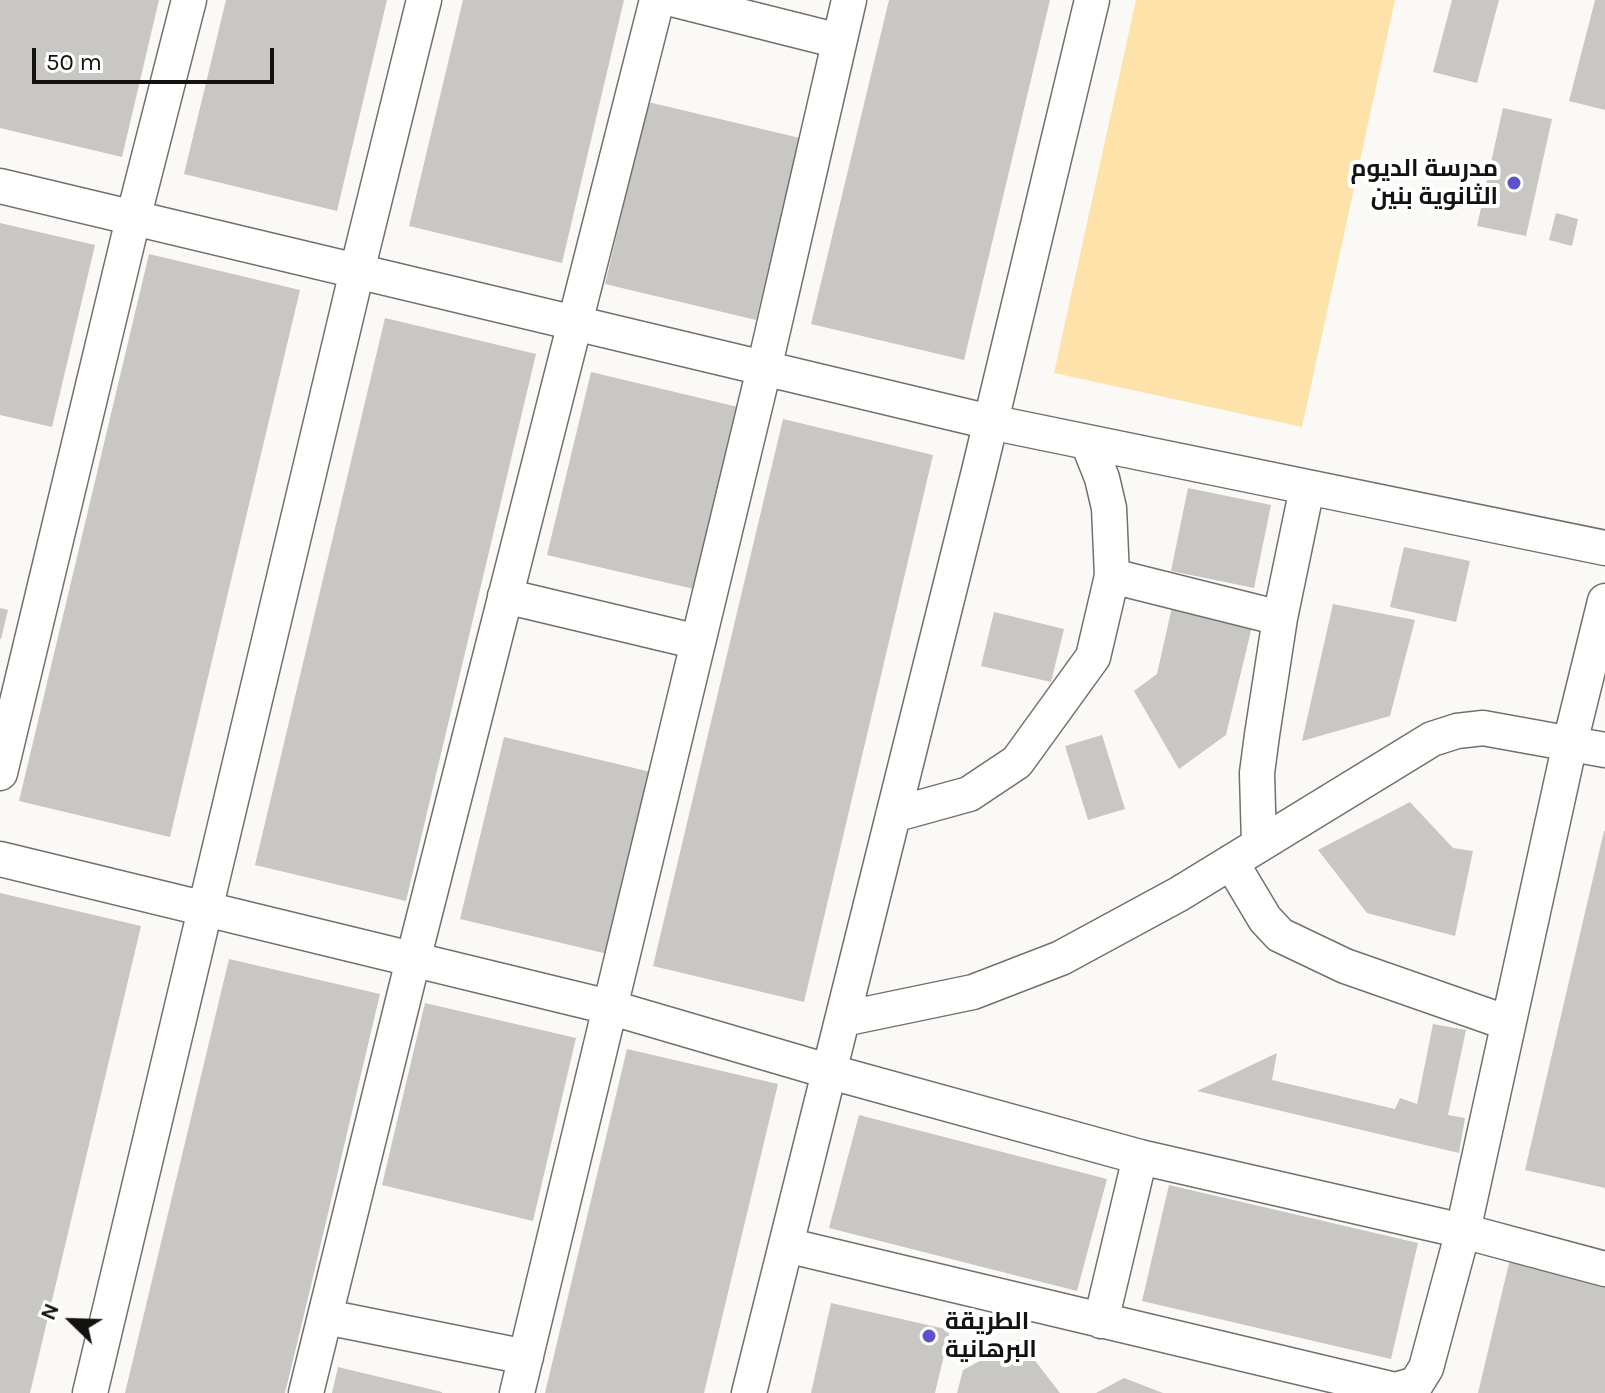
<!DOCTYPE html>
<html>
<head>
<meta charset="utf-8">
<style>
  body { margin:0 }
  #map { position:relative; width:1605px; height:1393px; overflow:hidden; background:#fbf9f6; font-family:Karla,sans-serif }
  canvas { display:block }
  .north { position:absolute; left:32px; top:1281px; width:80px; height:80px; -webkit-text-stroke:6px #fff; paint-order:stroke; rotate:293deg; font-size:22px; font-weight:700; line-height:32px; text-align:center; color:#131211 }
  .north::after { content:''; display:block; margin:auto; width:28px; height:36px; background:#131211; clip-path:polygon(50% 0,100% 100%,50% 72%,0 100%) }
  .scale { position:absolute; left:32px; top:48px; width:242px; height:36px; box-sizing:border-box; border:4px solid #131211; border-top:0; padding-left:10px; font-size:24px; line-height:28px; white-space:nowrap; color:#131211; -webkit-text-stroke:6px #fff; paint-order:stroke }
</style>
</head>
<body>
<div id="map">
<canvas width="1605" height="1393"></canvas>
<div class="north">N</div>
<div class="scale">50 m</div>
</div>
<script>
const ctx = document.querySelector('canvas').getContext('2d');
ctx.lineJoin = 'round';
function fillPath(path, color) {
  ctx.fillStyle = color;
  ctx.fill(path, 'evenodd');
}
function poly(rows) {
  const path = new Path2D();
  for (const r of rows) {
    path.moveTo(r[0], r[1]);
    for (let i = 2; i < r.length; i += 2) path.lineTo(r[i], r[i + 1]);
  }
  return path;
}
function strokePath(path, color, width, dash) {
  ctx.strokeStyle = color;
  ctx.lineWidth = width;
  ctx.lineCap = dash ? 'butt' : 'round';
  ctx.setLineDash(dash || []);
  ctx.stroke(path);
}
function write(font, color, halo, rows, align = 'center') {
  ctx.font = font + ' Karla,Cairo,sans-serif';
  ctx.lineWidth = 8;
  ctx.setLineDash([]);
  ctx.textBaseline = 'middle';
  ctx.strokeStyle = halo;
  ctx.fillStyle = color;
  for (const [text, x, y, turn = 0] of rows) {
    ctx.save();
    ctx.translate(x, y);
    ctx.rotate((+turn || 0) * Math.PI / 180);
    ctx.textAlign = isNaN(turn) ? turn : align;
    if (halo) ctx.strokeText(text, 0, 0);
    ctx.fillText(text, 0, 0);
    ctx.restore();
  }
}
fillPath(poly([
  [1136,0,1395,0,1302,427,1054,373]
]), '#fde3a9');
fillPath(poly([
  [0,0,159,0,122,157,0,128],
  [226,0,387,0,337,211,184,174],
  [463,0,624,0,562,263,409,226],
  [889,0,1050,0,964,360,811,324],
  [1452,0,1499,0,1477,83,1433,72],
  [1595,0,1605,0,1605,110,1569,101],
  [648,102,800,138,756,320,605,284],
  [1503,108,1552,119,1526,236,1477,226],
  [1556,213,1578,219,1572,246,1549,240],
  [0,223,95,245,52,427,0,415],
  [149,254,300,290,170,837,19,801],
  [385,318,536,354,406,901,255,865],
  [591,372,742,408,698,590,547,555],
  [783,419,933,455,804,1002,653,966],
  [1188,488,1271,505,1254,588,1171,571],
  [1404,547,1470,561,1456,622,1390,607],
  [1174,598,1254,618,1226,735,1179,769,1134,691,1157,674],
  [1333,604,1415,620,1390,716,1302,741],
  [0,608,8,610,1,639,0,639],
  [994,612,1064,629,1051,682,981,666],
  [1102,735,1125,809,1088,820,1065,746],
  [504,737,655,773,612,955,460,919],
  [1410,802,1453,848,1473,851,1455,936,1367,913,1318,850],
  [1604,831,1605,831,1605,1188,1525,1170],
  [0,893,141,926,30,1393,0,1393],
  [229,959,380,994,308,1298,285,1393,125,1393],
  [425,1003,576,1038,533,1221,382,1185],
  [1433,1024,1466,1030,1448,1115,1465,1118,1459,1153,1197,1091,1277,1053,1272,1080,1395,1109,1400,1098,1417,1104],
  [627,1049,778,1084,704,1393,545,1393],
  [859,1115,1107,1179,1077,1291,829,1228],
  [1169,1185,1418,1243,1391,1359,1142,1301],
  [1510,1259,1605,1282,1605,1393,1478,1393],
  [831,1303,950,1330,935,1393,811,1393],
  [1019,1340,1060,1393,957,1393,963,1370],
  [338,1367,442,1392,442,1393,332,1393],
  [1124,1378,1163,1393,1096,1393]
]), '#c8c7c3');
const minor = poly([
  [676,0,839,41],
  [0,186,990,422,1605,548],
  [1112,576,1280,618],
  [505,596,698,642],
  [0,773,133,219,189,0],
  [893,815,969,794,1017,762,1093,657,1112,576,1109,508,1102,478,1088,443],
  [1259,845,1257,773,1262,735,1280,618,1307,488],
  [0,859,609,1007,831,1072,1140,1157,1463,1231,1605,1269],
  [1231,862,1265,919,1280,935,1345,966,1508,1023],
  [843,1019,973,992,1061,958,1179,894,1432,739,1457,731,1483,728,1605,750],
  [786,1245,1395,1390,1416,1384,1426,1368,1463,1231,1570,743,1605,601],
  [326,1317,526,1357],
  [1101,1321,1140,1157],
  [90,1393,357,271,424,0],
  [306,1393,413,960,657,0],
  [517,1393,764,369,849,0],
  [749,1393,979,471,1092,0]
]);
strokePath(minor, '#72706d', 37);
strokePath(minor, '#fff', 34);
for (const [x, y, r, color] of [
  [1514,183,8,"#5e52ca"],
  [929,1336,8,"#5e52ca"]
]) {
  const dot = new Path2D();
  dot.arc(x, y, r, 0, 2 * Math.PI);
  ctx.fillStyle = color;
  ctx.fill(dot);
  strokePath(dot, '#fff', 3);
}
write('bold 24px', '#131211', '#fff', [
  ["مدرسة الديوم",1498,169],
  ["الثانوية بنين",1498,197],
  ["الطريقة",945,1322,"left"],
  ["البرهانية",945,1350,"left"]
], 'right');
</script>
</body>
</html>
